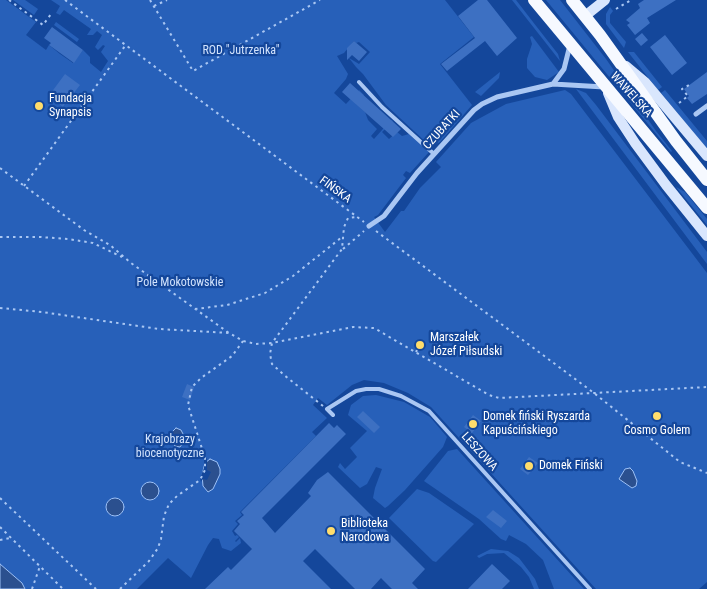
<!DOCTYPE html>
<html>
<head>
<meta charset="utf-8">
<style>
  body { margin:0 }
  canvas { display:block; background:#14479b }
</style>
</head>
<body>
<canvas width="707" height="589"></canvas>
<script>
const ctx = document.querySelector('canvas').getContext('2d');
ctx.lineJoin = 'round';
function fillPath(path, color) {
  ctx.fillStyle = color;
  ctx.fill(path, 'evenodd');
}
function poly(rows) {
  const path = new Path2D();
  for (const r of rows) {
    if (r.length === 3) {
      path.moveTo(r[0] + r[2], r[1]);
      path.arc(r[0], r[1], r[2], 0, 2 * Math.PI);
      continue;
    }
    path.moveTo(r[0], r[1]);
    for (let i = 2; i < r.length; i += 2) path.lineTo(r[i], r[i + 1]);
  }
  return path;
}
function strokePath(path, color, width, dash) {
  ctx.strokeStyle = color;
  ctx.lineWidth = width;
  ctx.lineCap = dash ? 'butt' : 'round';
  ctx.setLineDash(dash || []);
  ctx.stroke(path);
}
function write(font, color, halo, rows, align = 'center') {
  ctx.font = font + ' "Roboto Condensed",sans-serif';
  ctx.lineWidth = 4.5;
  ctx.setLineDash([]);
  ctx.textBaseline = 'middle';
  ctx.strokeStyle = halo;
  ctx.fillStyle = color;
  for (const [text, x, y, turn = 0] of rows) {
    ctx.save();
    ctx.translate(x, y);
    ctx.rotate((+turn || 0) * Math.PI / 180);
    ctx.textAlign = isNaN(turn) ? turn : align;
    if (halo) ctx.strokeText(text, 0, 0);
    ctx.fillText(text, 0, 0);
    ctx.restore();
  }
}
fillPath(poly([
  [0,0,6,0,36,22,26,35,46,50,49,45,60,54,73,63,83,50,90,57,90,63,101,72,108,61,101,52,105,46,103,45,98,50,95,47,102,35,97,31,93,35,87,35,91,29,64,10,60,15,56,13,60,6,51,0,445,0,474,37,440,64,472,105,440,142,434,145,428,144,386,105,363,74,356,67,349,58,359,64,370,52,359,42,356,43,354,41,344,53,337,56,348,74,346,79,334,93,346,104,359,90,364,95,356,104,365,112,368,120,377,129,371,136,374,139,391,120,393,121,382,132,389,139,397,132,402,136,409,134,429,152,410,173,406,171,403,175,406,178,378,215,374,217,385,232,401,211,404,211,420,188,441,167,436,162,471,123,506,104,565,90,571,94,707,273,707,582,699,589,596,589,431,407,408,393,384,383,364,380,352,385,327,405,318,398,313,405,327,418,312,432,316,436,240,512,242,515,235,521,238,524,232,531,235,536,237,535,239,537,235,541,236,542,240,538,241,543,231,551,222,548,219,539,213,538,208,545,191,578,168,558,137,589,0,589],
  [79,85,63,107,49,97],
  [13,0,25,0,38,9,34,15],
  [512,0,516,0,533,22,558,54,560,61],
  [546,0,560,0,606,59,656,131,672,151,671,152],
  [610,7,613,11,610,15,610,23,626,42,624,48,606,24,606,14],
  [56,22,79,39,77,42,54,25],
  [532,36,559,72,547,80,535,77,527,68,527,59,532,44,530,37],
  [628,52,634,52,662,87,658,90],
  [500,72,499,78,481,96,475,92],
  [576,89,586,93,596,105,707,252,707,264],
  [665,90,707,141,707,149,661,93],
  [676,187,685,192,707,219,707,225],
  [376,395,404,402,430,417,447,437,443,447,405,490,388,506,385,508,373,498,375,488,382,469,376,467,367,484,360,488,338,467,340,463,345,469,357,457,350,448,367,431,348,415,351,405,363,396],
  [457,449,584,589,554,589,543,560,526,544,509,535,506,541,501,539,479,519,424,481,448,451],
  [417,489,429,493,474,524,436,562,433,561,389,518],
  [491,549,508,551,519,558,535,579,539,589,534,589,529,577,521,567,504,553,487,554,479,558,477,556]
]), '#2760b9');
const water = poly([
  [176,428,181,430,184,436,183,443,180,447,175,446,171,439,171,433,176,428],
  [210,459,217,462,220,469,220,474,213,489,208,492,203,486,202,475,205,463,210,459],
  [630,468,633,471,637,481,636,486,632,488,619,479,625,469,630,468],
  [150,491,9],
  [115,507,9],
  [0,564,22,583,25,589,0,589,0,564]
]);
fillPath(water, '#2b508f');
strokePath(water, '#9cc0f6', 1);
fillPath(poly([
  [207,458,207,470,211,472,207,480,203,479,201,482,200,478,204,468,204,460]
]), '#14479b');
fillPath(poly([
  [478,0,487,0,517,38,497,56,485,41,447,71,441,64,475,38,458,16],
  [644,0,676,0,647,18,650,23,635,35,627,25,630,23,626,20,640,8,638,4],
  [52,27,83,50,74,63,49,45,51,43,44,38],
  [642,33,648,40,641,46,635,39],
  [665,35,687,63,672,75,650,47],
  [354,41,367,52,359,61,352,55,347,60,347,48],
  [707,72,707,94,692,104,687,98,689,96,684,89],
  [65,74,80,85,63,107,48,97],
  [350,83,401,129,393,137,342,92],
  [187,384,194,387,190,400,182,397],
  [363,411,380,427,374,433,357,417],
  [473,415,481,421,472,433,464,427],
  [329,423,334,428,337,425,346,434,262,518,275,533,311,496,308,493,317,480,328,472,425,569,412,583,418,589,392,589,381,578,371,589,355,589,315,549,303,561,331,589,205,589,228,567,231,570,252,549,234,531,240,524,237,521,244,515,241,512],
  [529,457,538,463,528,475,520,469],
  [493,510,507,521,501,528,486,517],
  [492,564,510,581,502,589,468,589]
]), '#3d70c2');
strokePath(poly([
  [9,0,43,25,51,14],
  [65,0,364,222],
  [150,0,193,71,320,0],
  [154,6,167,0],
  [616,9,631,0],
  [679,103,688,96,682,89,689,85],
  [0,168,84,230,110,245,131,263,229,333,243,341,256,344,272,343,353,327,374,328,489,395,499,398,707,387],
  [24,186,125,46],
  [376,231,594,393,680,462,707,473],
  [0,237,40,237,68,239,93,243,122,257],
  [343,249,364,231],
  [0,308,42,312,159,329,229,333],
  [195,309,227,305,265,293,293,276,342,237],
  [416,352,420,345],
  [323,406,284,375,272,364,270,354,272,343,342,249,344,227,348,218,357,217],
  [0,498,96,589],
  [0,527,63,589],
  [0,540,10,538],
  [32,589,40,566],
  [120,589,149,561,158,548,161,539,164,516,169,504,177,496,200,480,205,470,205,458,188,405,192,387,201,378,232,356,243,341]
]), '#aac7f3', 2, [2.5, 4]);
strokePath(poly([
  [359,82,382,107,434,154],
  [333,415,327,409,356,391,366,389,379,389,401,396,429,411,590,589]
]), '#aac7f3', 4);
strokePath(poly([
  [553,84,564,69,570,45],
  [696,114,707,106],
  [369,226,384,216,417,173,474,110,482,104,497,97,553,84,604,87]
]), '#aac7f3', 5);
strokePath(poly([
  [585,16,605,0],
  [626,66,645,82,707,156],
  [608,93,618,117,635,143,666,185,707,236]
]), '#d9e6fd', 10);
strokePath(poly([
  [534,0,707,208],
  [572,0,600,35,676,141,707,180]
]), '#f6f9ff', 12);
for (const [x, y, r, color] of [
  [39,106,5,"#ffdd6c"],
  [420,345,5,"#ffdd6c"],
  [657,416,5,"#ffdd6c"],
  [473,424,5,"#ffdd6c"],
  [529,466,5,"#ffdd6c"],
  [331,531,5,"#ffdd6c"]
]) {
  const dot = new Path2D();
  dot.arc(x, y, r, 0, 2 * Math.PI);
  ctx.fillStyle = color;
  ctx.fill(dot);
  strokePath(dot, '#14479b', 2);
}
write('12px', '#d2e3fd', '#14479b', [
  ["ROD \"Jutrzenka\"",241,51],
  ["Pole Mokotowskie",180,283],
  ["Krajobrazy",170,440],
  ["biocenotyczne",170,454]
]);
write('12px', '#fff', '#14479b', [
  ["WAWELSKA",631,95,48],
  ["CZUBATKI",442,130,-48],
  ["FIŃSKA",335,190,36],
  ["LESZOWA",479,452,48]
]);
write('12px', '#fff', '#14479b', [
  ["Fundacja",49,99],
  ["Synapsis",49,113],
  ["Marszałek",430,338],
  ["Józef Piłsudski",430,352],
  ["Domek fiński Ryszarda",483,417],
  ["Kapuścińskiego",483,431],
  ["Cosmo Golem",657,431,"center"],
  ["Domek Fiński",539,466],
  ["Biblioteka",341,524],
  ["Narodowa",341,538]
], 'left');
</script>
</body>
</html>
